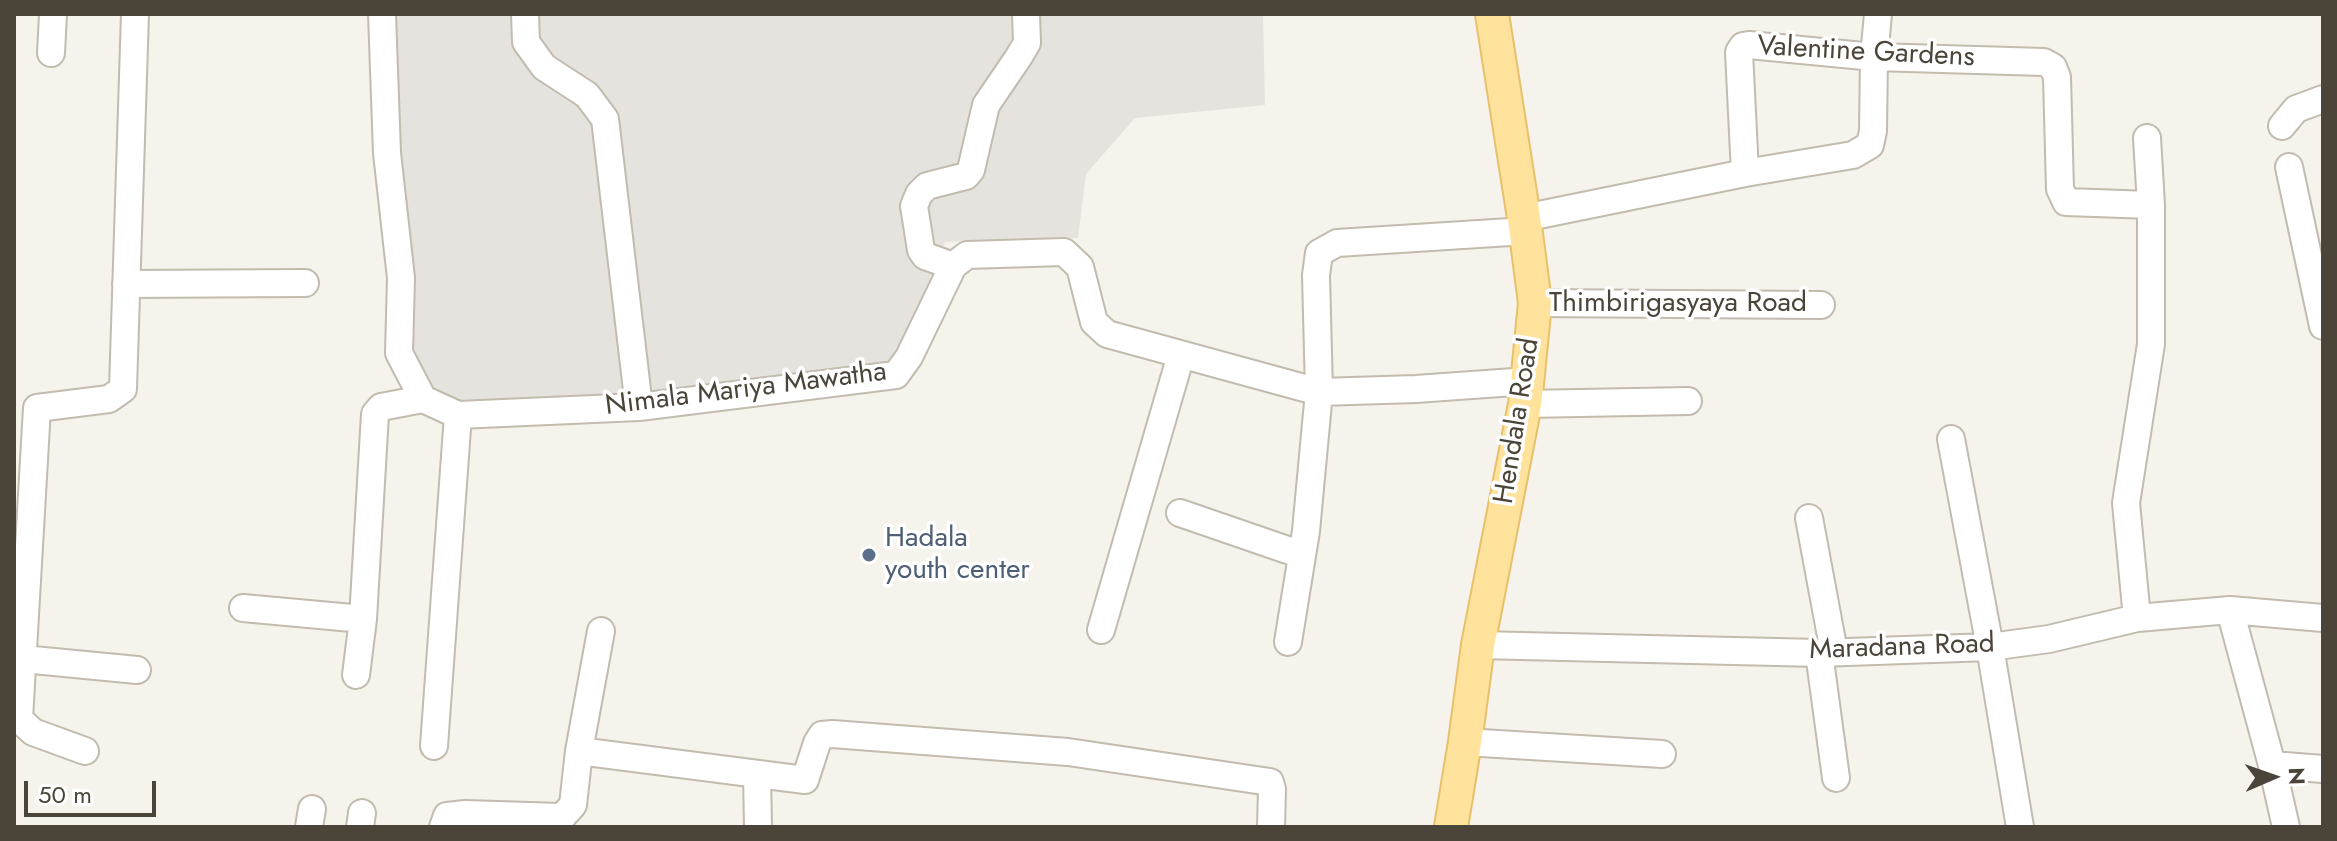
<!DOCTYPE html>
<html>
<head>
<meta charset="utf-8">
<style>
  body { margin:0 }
  #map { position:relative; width:2337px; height:841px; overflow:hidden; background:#f6f3ec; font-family:Jost,sans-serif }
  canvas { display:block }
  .frame { position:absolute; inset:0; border:16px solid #4b4439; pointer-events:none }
  .north { position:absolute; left:2233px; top:737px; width:80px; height:80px; -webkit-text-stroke:6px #fff; paint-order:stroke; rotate:88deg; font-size:22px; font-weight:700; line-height:32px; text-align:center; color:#4b4439 }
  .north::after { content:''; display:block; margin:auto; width:28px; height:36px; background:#4b4439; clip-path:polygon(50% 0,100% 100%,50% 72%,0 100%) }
  .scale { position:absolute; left:24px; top:781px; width:132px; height:36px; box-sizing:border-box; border:4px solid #4b4439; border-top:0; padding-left:10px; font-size:24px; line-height:28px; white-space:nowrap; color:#4b4439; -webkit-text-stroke:6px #fff; paint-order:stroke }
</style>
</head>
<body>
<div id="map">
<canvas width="2337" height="841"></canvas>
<div class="frame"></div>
<div class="north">N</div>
<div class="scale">50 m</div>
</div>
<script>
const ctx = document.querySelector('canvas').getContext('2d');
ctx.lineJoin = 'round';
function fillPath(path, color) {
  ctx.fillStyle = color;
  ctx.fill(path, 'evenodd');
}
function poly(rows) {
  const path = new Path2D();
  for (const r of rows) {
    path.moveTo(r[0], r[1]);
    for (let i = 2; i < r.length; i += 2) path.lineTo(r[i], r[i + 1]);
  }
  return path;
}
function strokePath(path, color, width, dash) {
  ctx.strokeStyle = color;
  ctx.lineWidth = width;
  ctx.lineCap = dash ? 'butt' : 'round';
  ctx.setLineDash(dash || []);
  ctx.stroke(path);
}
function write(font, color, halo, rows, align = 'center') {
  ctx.font = font + ' Jost,sans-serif';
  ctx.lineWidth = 7;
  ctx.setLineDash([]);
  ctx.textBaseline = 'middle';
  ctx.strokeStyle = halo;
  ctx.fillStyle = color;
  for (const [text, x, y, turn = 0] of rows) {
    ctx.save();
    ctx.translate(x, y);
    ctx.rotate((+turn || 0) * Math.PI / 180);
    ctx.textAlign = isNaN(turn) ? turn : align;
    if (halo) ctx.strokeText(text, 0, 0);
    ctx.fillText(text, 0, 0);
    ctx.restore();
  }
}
fillPath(poly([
  [392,14,1263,14,1265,105,1135,118,1086,174,1078,238,945,242,901,352,891,367,638,398,459,405,429,393,408,352,396,152]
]), '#e6e2dd');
const minor = poly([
  [382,14,387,153,401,278,399,353,423,399,458,415,639,407,896,375,909,357,953,266,967,255,1064,252,1080,267,1094,322,1107,334,1319,392,1416,389,1528,381],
  [525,14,526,42,544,67,587,95,605,119,639,407],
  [51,53,53,14],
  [2282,126,2296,109,2323,99],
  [2289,167,2323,326],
  [1745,173,1853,155,1870,145,1873,131,1874,57,1878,14],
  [1524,218,1745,173,1739,52,1743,46,1749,45,1874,57,2044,62,2053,67,2057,77,2060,189,2066,202,2151,205],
  [953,266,925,256,921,250,914,206,919,194,927,186,966,176,971,170,986,105,1018,58,1027,43,1026,14],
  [126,284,305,283],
  [1535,303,1821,305],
  [1525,404,1688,401],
  [1951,439,1990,647,2020,827],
  [1180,513,1302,555],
  [1809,518,1834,652],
  [243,608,363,619],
  [2230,610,2272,765,2286,827],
  [2137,618,2126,503,2151,344,2151,205,2147,138],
  [1101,630,1181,355],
  [1288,642,1306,531,1319,392,1316,275,1319,253,1337,243,1526,231],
  [1478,645,1819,653,1990,647,2049,639,2137,618,2230,610,2323,618],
  [1819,653,1836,778],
  [23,659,137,670],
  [356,675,363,619,375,414,381,407,423,399],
  [1465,742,1662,754],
  [434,746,458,415],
  [85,751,33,732,19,719,37,408,109,399,123,389,135,14],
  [579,751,601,631],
  [2272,765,2323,769],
  [757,775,758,827],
  [309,827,312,809],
  [360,827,362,813],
  [443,827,447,816,465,814,562,817,573,805,579,751,805,780,817,743,822,735,832,734,1068,752,1270,782,1272,789,1271,827]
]);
const major = poly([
  [1451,827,1465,742,1478,645,1525,404,1535,303,1524,218,1492,14]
]);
strokePath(minor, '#c2bbae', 30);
strokePath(major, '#e6c16a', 36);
strokePath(minor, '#fff', 26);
strokePath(major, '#ffe39c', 32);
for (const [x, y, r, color] of [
  [869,555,8,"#5c6f8a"]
]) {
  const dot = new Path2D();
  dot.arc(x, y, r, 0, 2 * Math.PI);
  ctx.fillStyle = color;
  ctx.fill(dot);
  strokePath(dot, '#fff', 3);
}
write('28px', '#4b4439', '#fff', [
  ["Valentine Gardens",1866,53,3],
  ["Thimbirigasyaya Road",1678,304],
  ["Nimala Mariya Mawatha",746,390,-7],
  ["Hendala Road",1518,421,-81],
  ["Maradana Road",1902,648,-2]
]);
write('28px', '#4e5e75', '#fff', [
  ["Hadala",885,539],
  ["youth center",885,571]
], 'left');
</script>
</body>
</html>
